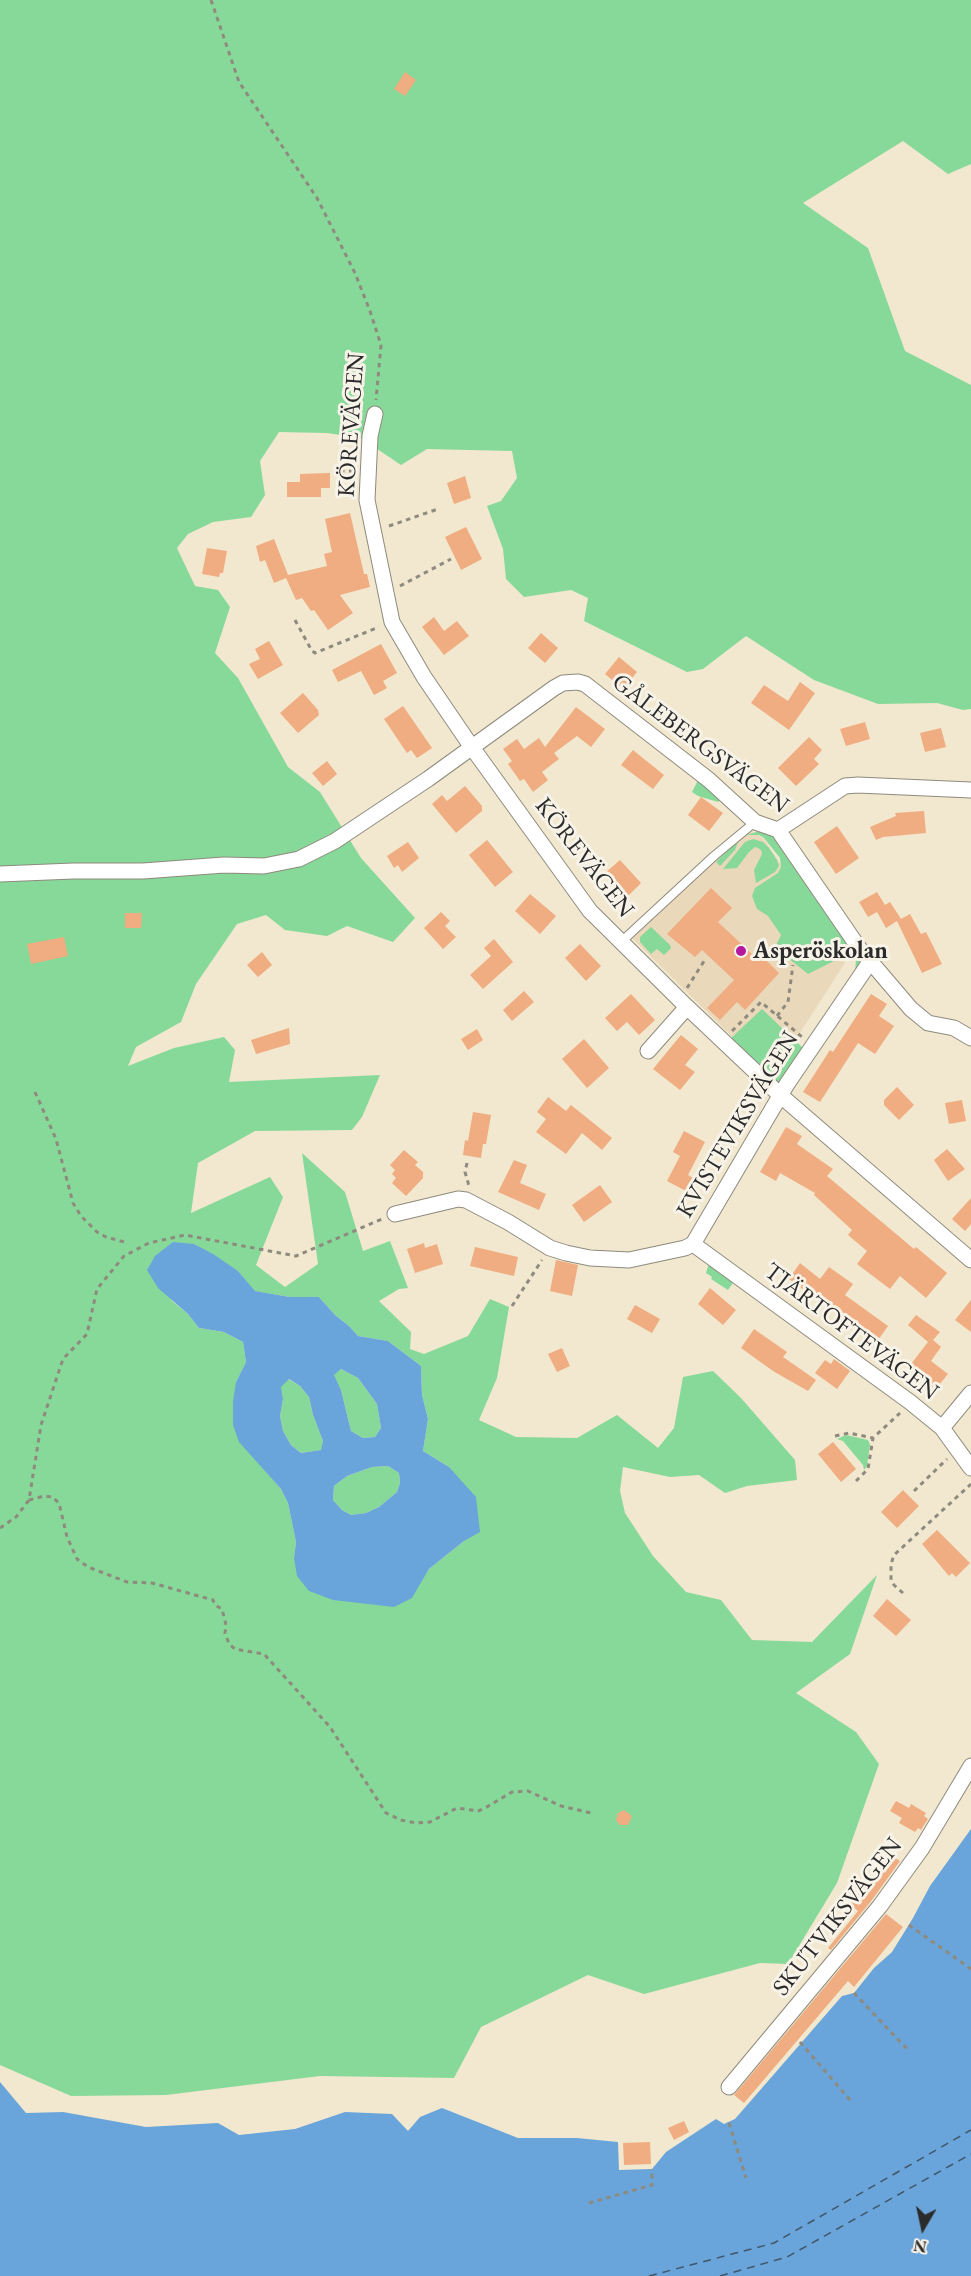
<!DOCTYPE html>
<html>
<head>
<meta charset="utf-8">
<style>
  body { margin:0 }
  #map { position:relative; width:971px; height:2276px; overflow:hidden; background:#f1e8cf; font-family:"EB Garamond",serif }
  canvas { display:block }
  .north { position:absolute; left:893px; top:2198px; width:60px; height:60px; -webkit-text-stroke:4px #f7f3e8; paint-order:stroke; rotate:189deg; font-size:16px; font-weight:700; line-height:24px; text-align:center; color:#2b2b2b }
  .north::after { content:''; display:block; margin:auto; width:21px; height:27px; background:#2b2b2b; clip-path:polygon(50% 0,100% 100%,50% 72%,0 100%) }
</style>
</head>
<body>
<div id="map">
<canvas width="971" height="2276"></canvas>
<div class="north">N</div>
</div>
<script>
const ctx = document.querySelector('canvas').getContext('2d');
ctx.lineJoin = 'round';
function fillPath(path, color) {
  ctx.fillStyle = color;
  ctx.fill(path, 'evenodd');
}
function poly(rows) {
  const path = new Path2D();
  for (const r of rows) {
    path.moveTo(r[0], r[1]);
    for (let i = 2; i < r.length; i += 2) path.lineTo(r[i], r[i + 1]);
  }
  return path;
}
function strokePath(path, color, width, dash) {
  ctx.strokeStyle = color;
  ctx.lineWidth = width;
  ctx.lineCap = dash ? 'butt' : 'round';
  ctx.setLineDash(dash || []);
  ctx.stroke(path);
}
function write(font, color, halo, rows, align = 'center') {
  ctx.font = font + ' "EB Garamond",serif';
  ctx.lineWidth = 6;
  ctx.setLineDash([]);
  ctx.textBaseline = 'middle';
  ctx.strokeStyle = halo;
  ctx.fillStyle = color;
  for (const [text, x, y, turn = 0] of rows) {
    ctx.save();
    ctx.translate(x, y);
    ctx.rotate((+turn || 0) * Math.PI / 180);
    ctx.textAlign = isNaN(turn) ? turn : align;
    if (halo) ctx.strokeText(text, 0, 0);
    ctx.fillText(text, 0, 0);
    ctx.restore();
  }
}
fillPath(poly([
  [748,829,764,839,845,963,772,1076,632,938]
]), '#ead8ba');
fillPath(poly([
  [0,0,971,0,971,164,948,174,903,141,803,203,868,248,905,351,971,385,971,709,963,710,937,703,878,704,814,680,746,636,703,669,687,672,584,621,588,598,571,590,524,597,506,579,503,549,487,506,501,501,517,478,512,451,427,449,401,465,361,438,327,433,279,432,260,461,265,495,251,517,213,522,188,534,177,548,195,586,218,590,230,607,215,653,238,678,288,767,320,792,361,858,415,918,393,942,347,926,327,936,285,930,266,915,237,924,196,984,181,1022,136,1047,128,1066,174,1048,224,1037,235,1050,229,1082,380,1075,362,1117,352,1130,255,1131,198,1163,191,1213,270,1177,283,1197,256,1265,285,1287,318,1264,302,1153,345,1192,363,1251,390,1241,408,1288,399,1289,379,1301,411,1332,410,1349,424,1354,468,1336,490,1299,509,1307,497,1378,479,1420,516,1437,577,1438,617,1415,658,1448,674,1428,683,1377,713,1371,741,1398,795,1460,797,1480,747,1486,725,1493,699,1475,670,1477,623,1467,620,1491,625,1513,653,1556,686,1592,721,1600,752,1640,812,1642,877,1575,850,1654,796,1693,856,1732,879,1764,837,1883,788,1964,760,1963,644,1994,588,1975,481,2027,454,2078,320,2076,166,2095,71,2096,0,2065],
  [194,1244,238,1271,254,1291,290,1297,319,1297,335,1315,349,1326,358,1336,388,1341,421,1366,422,1395,428,1419,423,1451,449,1467,464,1541,429,1569,411,1598,294,1558,296,1542,288,1503,281,1489,261,1466,236,1382,246,1362,243,1342,224,1332,199,1328,188,1314,171,1300],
  [699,778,721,799,718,802,698,796,692,792],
  [759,831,773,836,786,852,859,957,859,969,855,973,856,960,842,957,808,974,788,958,789,954,795,948,793,946,783,954,775,947,781,935,768,916,757,909,752,896,755,888,778,873,781,867,780,858,764,838,759,835,747,835,738,842,735,850,720,866,716,862,741,837],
  [753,839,763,842,769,848,777,860,779,866,775,872,756,883,754,870,762,854,761,850,758,848,755,847,749,852,737,868,723,869,745,842],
  [651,927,670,945,671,948,664,955,657,949,651,954,640,942,640,937],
  [762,1009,803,1048,789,1076,778,1084,729,1040],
  [709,1263,735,1280,728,1290,711,1279,712,1277,706,1273],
  [341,1369,358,1378,377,1404,381,1428,375,1437,363,1438,351,1431,341,1390,333,1375],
  [288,1379,300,1386,309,1397,313,1415,323,1441,322,1450,301,1453,291,1445,283,1431,280,1416,283,1399,280,1387],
  [846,1435,868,1440,870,1445,867,1466,864,1470,863,1465,843,1441,837,1439],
  [388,1466,399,1473,400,1483,397,1492,379,1507,366,1513,351,1515,342,1510,333,1500,334,1486,347,1476,372,1467]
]), '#87d999');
fillPath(poly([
  [173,1242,194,1244,213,1254,238,1271,255,1291,290,1297,319,1297,335,1315,349,1326,358,1336,388,1341,421,1366,422,1395,428,1419,423,1451,449,1467,476,1497,480,1532,464,1541,429,1569,412,1598,394,1607,333,1600,309,1591,297,1576,294,1558,296,1542,288,1503,281,1489,239,1442,233,1425,233,1401,236,1382,246,1362,243,1342,224,1332,199,1328,188,1314,158,1288,147,1270,155,1256],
  [341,1369,358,1378,377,1404,381,1428,375,1437,363,1438,351,1431,341,1390,334,1375],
  [289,1379,300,1386,309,1397,313,1415,323,1441,321,1450,301,1453,291,1445,283,1431,280,1416,283,1399,281,1387],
  [388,1466,399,1473,400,1483,397,1492,379,1507,366,1513,351,1515,342,1510,333,1500,334,1486,347,1476,372,1467],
  [971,1829,971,2276,0,2276,0,2082,26,2113,63,2112,146,2127,218,2123,239,2135,295,2129,345,2112,392,2114,408,2131,420,2117,442,2108,518,2138,577,2138,618,2142,619,2170,652,2169,666,2152,716,2119,724,2124,735,2119,842,1996,854,1993,874,1968,892,1952,913,1918,930,1886]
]), '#69a5da');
strokePath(poly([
  [649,2276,774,2243,971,2130],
  [720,2276,787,2257,971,2154]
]), '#415668', 1.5, [8, 6]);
fillPath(poly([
  [405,72,416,80,405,96,394,89],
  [330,473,330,488,321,488,321,497,287,497,287,482,300,482,300,474],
  [465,476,471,498,454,504,447,483],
  [350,513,364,574,367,574,370,587,340,595,353,613,328,630,314,610,311,611,302,598,296,600,286,578,274,583,265,560,260,562,256,546,274,539,288,575,327,566,324,554,332,552,325,519],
  [466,527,482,559,461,570,445,537],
  [207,548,227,551,223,573,220,573,219,577,202,574],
  [434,617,444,631,457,621,469,636,444,655,422,627],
  [541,633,558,648,545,663,528,648],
  [269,641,283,665,258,679,249,664,260,659,255,649],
  [381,644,397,673,383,681,387,688,374,695,361,671,338,682,332,670],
  [619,657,637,672,623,689,605,674],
  [800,682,815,693,789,730,751,703,764,685,788,701],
  [303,693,318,710,319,715,298,733,280,713],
  [403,706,432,748,417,758,411,750,407,753,384,719],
  [576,707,605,729,591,747,577,736,554,753,559,759,542,772,548,780,533,792,524,779,520,781,508,764,512,761,503,749,517,739,524,749,539,738,545,747],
  [865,722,870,739,846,746,840,729],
  [941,728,946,747,925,752,920,733],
  [809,737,822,750,814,759,819,764,796,786,778,768],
  [633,750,664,775,653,789,621,765],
  [327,761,337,774,323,786,312,773],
  [465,786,482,806,482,811,456,833,432,804,442,795,447,801],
  [701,797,723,813,709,831,688,815],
  [924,811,926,833,883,837,876,840,870,827,896,816,895,813],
  [837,826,859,858,836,874,814,842],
  [487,840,513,872,495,887,469,855],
  [408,842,419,858,402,872,398,865,394,868,387,856],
  [620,860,641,883,626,898,604,874],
  [711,888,732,908,718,922,755,957,759,953,779,973,745,1010,737,1002,720,1020,707,1008,734,980,702,950,695,957,667,934],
  [877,892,885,905,890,902,901,919,910,914,921,934,926,932,942,964,922,973,897,921,886,928,877,912,868,917,859,902],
  [530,894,556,916,540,934,515,911],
  [441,912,450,921,445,926,456,937,443,949,424,928],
  [125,913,142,913,141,928,125,928],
  [64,937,68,956,31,964,27,944],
  [494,939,513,962,483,989,470,975,491,956,484,948],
  [580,944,601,966,586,981,565,958],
  [262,952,272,965,258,977,247,965],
  [524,991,534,1002,512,1021,503,1010],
  [631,994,655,1020,639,1035,627,1022,617,1031,605,1018],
  [871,994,887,1004,879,1016,894,1026,875,1054,858,1043,820,1102,803,1092,830,1050,833,1052],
  [289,1028,290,1044,256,1054,251,1040],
  [477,1029,483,1040,468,1050,461,1039],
  [681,1035,698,1049,685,1065,695,1072,680,1090,653,1069],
  [584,1039,609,1068,587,1088,562,1059],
  [897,1087,914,1105,899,1120,884,1105,884,1100],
  [548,1097,566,1111,571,1105,612,1138,602,1150,582,1133,566,1154,536,1132,546,1119,537,1112],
  [962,1100,966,1121,949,1124,945,1103],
  [473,1112,491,1115,486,1144,483,1144,481,1158,463,1155,465,1140,468,1141],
  [786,1127,802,1136,797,1144,833,1169,827,1176,914,1249,916,1247,947,1273,926,1298,900,1276,890,1289,857,1264,867,1251,848,1235,852,1230,814,1195,815,1193,780,1173,776,1181,760,1172],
  [684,1131,705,1142,688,1175,693,1178,686,1191,667,1181,680,1156,673,1152],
  [947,1149,965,1169,948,1181,934,1160],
  [404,1150,418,1162,415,1165,423,1172,423,1178,406,1196,392,1183,396,1178,392,1174,395,1170,390,1165],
  [514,1160,527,1165,520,1183,546,1194,539,1210,498,1192],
  [600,1185,612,1202,584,1222,572,1205],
  [971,1198,971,1224,965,1231,952,1219],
  [424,1243,425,1248,437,1244,443,1264,415,1273,407,1249],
  [475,1247,518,1257,514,1276,470,1266],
  [556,1260,578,1265,572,1296,550,1291],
  [800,1263,820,1279,829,1267,853,1284,845,1295,888,1326,876,1343,789,1279],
  [710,1288,736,1310,723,1325,698,1304],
  [971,1300,971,1332,955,1320],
  [635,1305,660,1319,652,1333,627,1319],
  [916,1315,940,1332,933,1340,941,1347,931,1361,948,1374,935,1390,908,1368,928,1342,908,1325],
  [754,1329,787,1352,783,1357,816,1380,808,1391,773,1371,741,1348],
  [562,1348,570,1366,557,1372,548,1354],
  [834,1359,850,1371,837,1389,815,1373,825,1360,831,1364],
  [833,1442,856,1469,841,1482,818,1454],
  [903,1490,919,1506,897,1528,881,1512],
  [937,1530,970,1563,956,1577,952,1573,949,1576,922,1544],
  [887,1599,911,1620,896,1636,873,1616],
  [896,1801,909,1808,911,1804,926,1813,924,1816,928,1819,921,1830,918,1828,915,1832,899,1823,902,1818,890,1811],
  [624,1810,632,1816,628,1825,620,1825,616,1820,618,1813],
  [890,1855,900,1861,872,1900,831,1950,828,1948,858,1911,850,1904,859,1893,862,1896],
  [886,1914,903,1927,854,1987,848,1981,744,2103,734,2095],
  [684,2121,689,2132,674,2140,668,2128],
  [650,2142,651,2164,624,2165,623,2143]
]), '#efad81');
const lane = poly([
  [621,942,714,856,755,822]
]);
const street = poly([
  [375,414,370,436,367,500,392,622,424,677,471,746,590,911,687,1007,780,1095,971,1260],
  [778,830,845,786,858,785,971,790],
  [0,874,73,871,143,871,224,865,264,866,299,859,335,841,428,779,554,688,563,683,578,682,585,684,709,780,755,822,778,830,859,948,911,1009,928,1023,954,1028,971,1038],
  [648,1051,687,1007],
  [395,1214,458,1199,466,1200,508,1222,550,1248,566,1253,590,1258,629,1260,685,1248,693,1244,787,1084,870,962],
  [693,1244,910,1402,942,1428,971,1468],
  [942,1428,971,1393],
  [729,2087,880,1906,922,1848,971,1766]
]);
strokePath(lane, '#8e8a7d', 10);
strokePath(street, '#8e8a7d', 17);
strokePath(poly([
  [211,0,239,82,317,198,355,273,370,311,381,345,376,400],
  [340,471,354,471],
  [389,526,438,509],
  [400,586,451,559],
  [295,620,312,651,315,653,379,627],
  [687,988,706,958],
  [777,1016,788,1002,793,965],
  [732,1031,761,1002,802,1037],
  [35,1092,56,1139,73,1203,81,1216,97,1232,106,1237,128,1243],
  [467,1163,465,1172,469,1186],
  [512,1306,542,1260],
  [835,1436,849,1433,873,1438],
  [856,1481,868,1469,873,1438,900,1413],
  [914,1491,947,1459],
  [29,1500,44,1496,52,1497,59,1503,67,1537,77,1559,88,1567,127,1582,152,1583,213,1600,215,1605,222,1609,226,1625,225,1633,229,1644,235,1649,264,1654,330,1727,386,1813,401,1820,416,1823,430,1822,457,1808,478,1811,485,1808,512,1792,528,1791,561,1806,591,1813],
  [0,1528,16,1517,29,1500,41,1425,63,1359,87,1334,97,1289,124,1256,149,1243,185,1235,296,1256,382,1219],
  [903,1593,894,1585,891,1580,891,1564,894,1555,971,1484],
  [909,1925,971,1969],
  [854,1993,908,2050],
  [800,2042,850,2100],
  [729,2123,746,2178],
  [589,2203,652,2185,652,2169]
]), '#8e8a7d', 3, [4.5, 4.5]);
strokePath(lane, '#fff', 8);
strokePath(street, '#fff', 15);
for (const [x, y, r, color] of [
  [741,951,6,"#b5179e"]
]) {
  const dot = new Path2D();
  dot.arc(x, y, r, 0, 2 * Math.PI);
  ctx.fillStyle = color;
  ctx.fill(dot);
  strokePath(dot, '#f7f3e8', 2);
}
write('24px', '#2b2b2b', '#f7f3e8', [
  ["KÖREVÄGEN",352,425,-86],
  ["GÅLEBERGSVÄGEN",700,744,37],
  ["KÖREVÄGEN",584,858,52],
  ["KVISTEVIKSVÄGEN",738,1125,-59],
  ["TJÄRTOFTEVÄGEN",851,1332,37],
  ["SKUTVIKSVÄGEN",838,1917,-52]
]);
write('bold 24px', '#2b2b2b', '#f7f3e8', [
  ["Asperöskolan",753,951]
], 'left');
</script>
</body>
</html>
